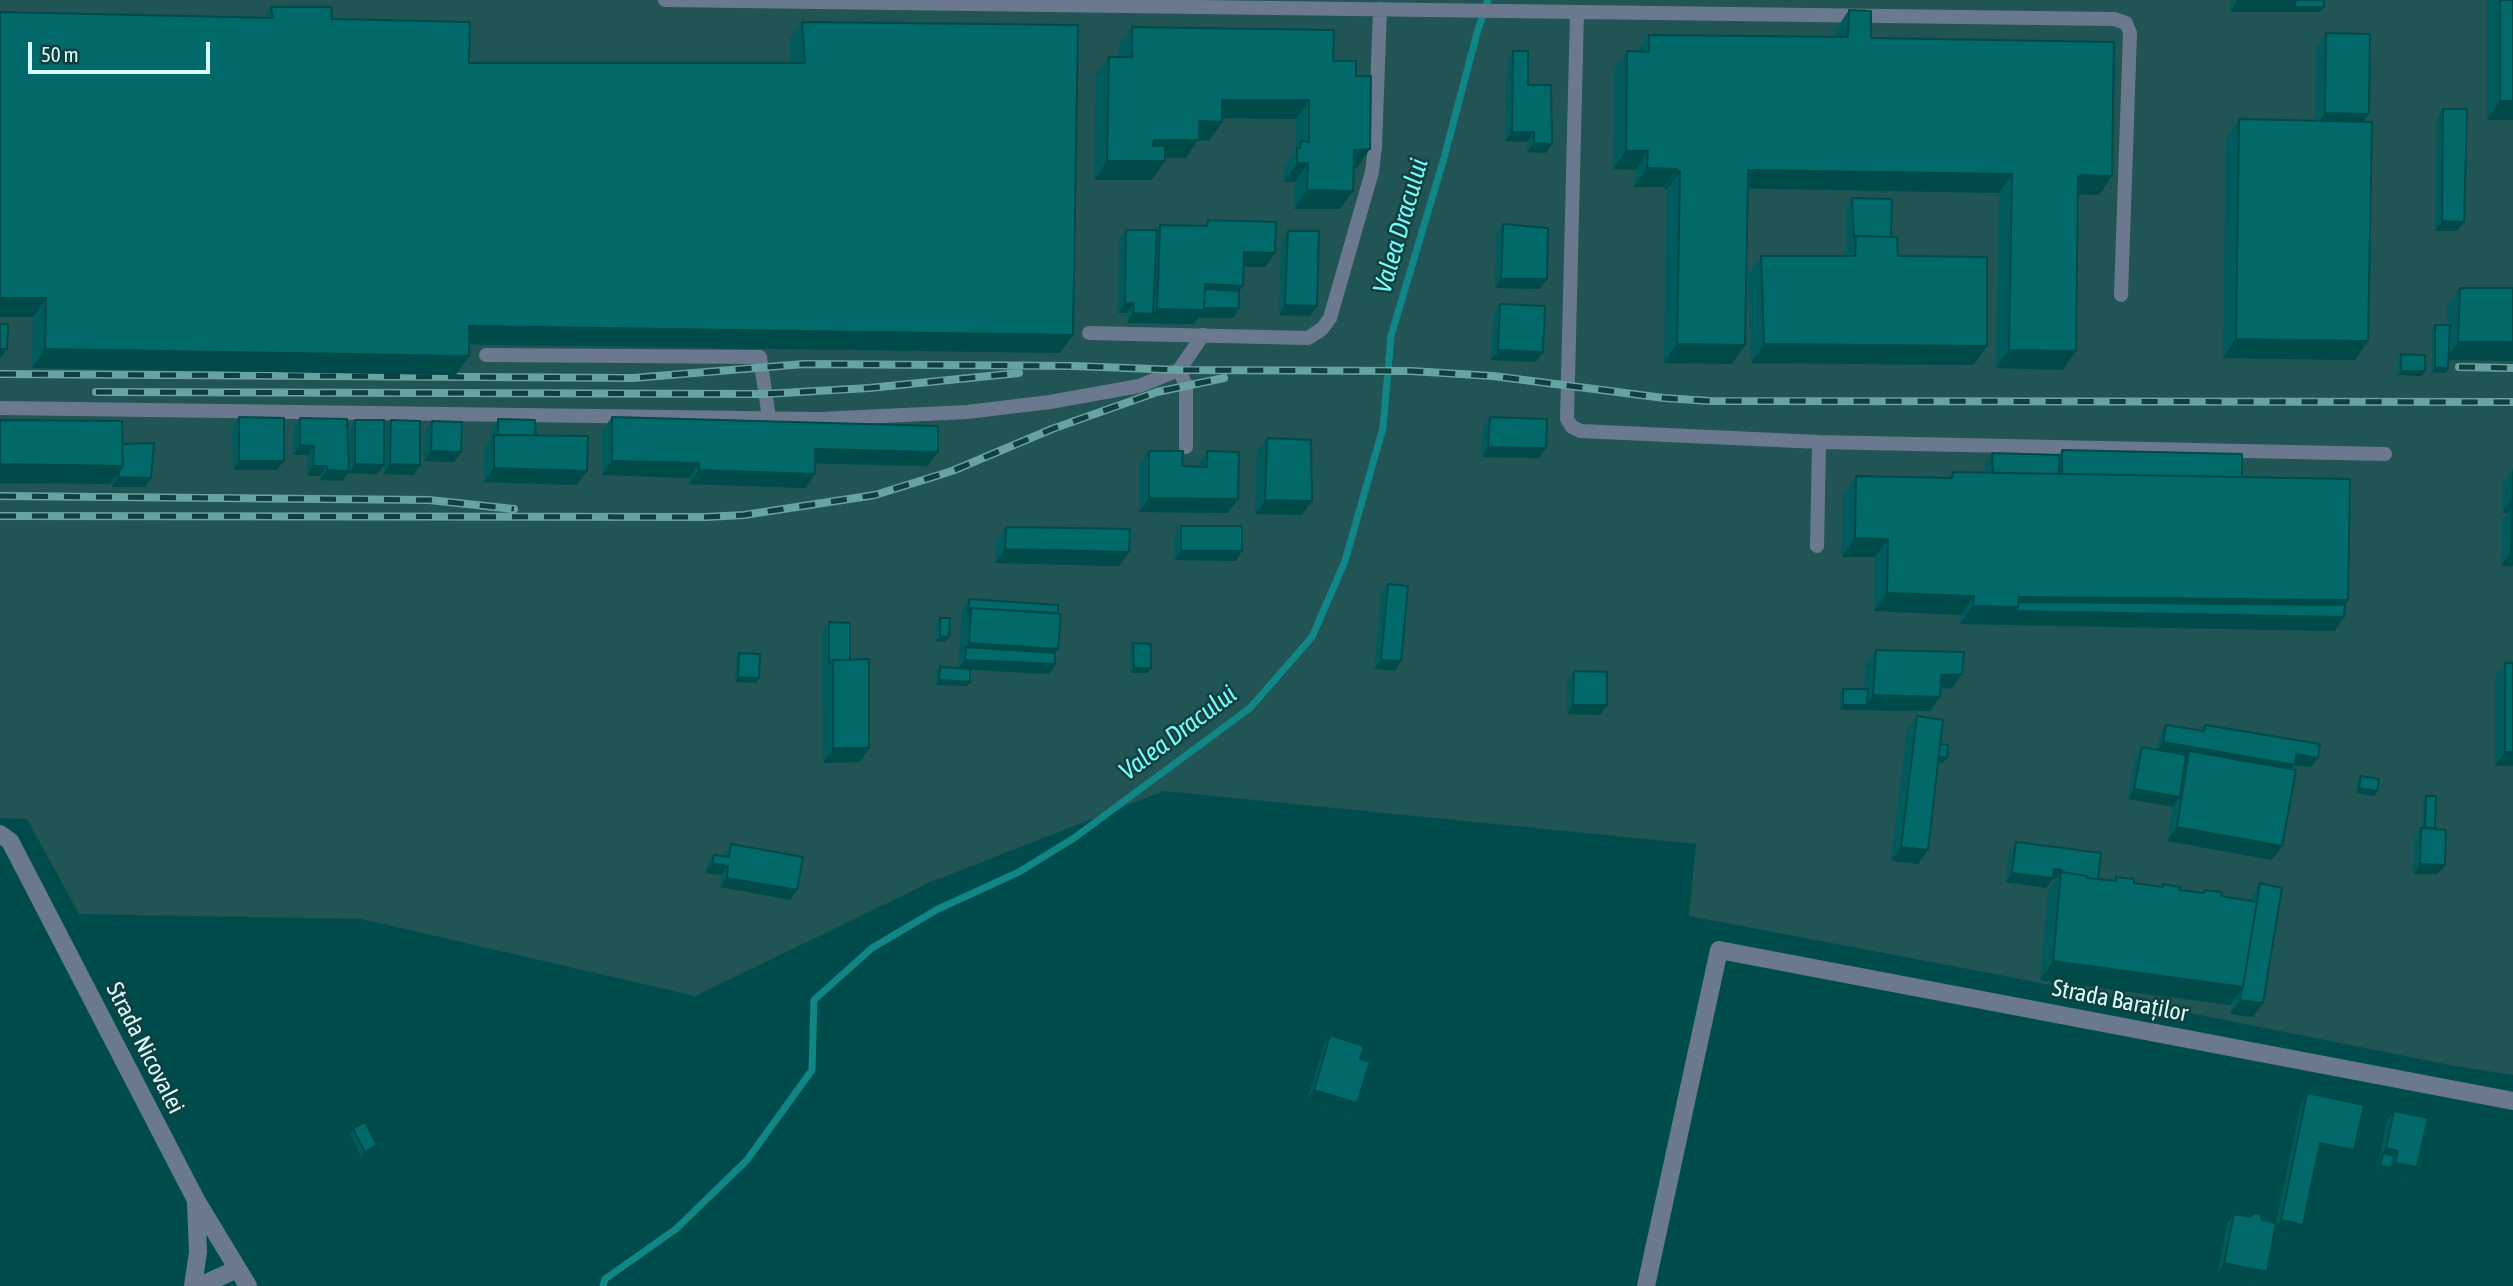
<!DOCTYPE html>
<html>
<head>
<meta charset="utf-8">
<style>
  body { margin:0 }
  #map { position:relative; width:2513px; height:1286px; overflow:hidden; background:#004c4c; font-family:"Asap Condensed",sans-serif }
  canvas { display:block }
  .scale { position:absolute; left:28px; top:42px; width:182px; height:32px; box-sizing:border-box; border:4px solid #d5fdfc; border-top:0; padding-left:9px; font-size:21px; line-height:24px; white-space:nowrap; color:#d5fdfc; -webkit-text-stroke:5px #113e3f; paint-order:stroke }
</style>
</head>
<body>
<div id="map">
<canvas width="2513" height="1286"></canvas>
<div class="scale">50 m</div>
</div>
<script>
const ctx = document.querySelector('canvas').getContext('2d');
ctx.lineJoin = 'round';
function fillPath(path, color) {
  ctx.fillStyle = color;
  ctx.fill(path, 'evenodd');
}
function poly(rows) {
  const path = new Path2D();
  for (const r of rows) {
    path.moveTo(r[0], r[1]);
    for (let i = 2; i < r.length; i += 2) path.lineTo(r[i], r[i + 1]);
  }
  return path;
}
function strokePath(path, color, width, dash) {
  ctx.strokeStyle = color;
  ctx.lineWidth = width;
  ctx.lineCap = dash ? 'butt' : 'round';
  ctx.setLineDash(dash || []);
  ctx.stroke(path);
}
function write(font, color, halo, rows, align = 'center') {
  ctx.font = font + ' "Asap Condensed",sans-serif';
  ctx.lineWidth = 5;
  ctx.setLineDash([]);
  ctx.textBaseline = 'middle';
  ctx.strokeStyle = halo;
  ctx.fillStyle = color;
  for (const [text, x, y, turn = 0] of rows) {
    ctx.save();
    ctx.translate(x, y);
    ctx.rotate((+turn || 0) * Math.PI / 180);
    ctx.textAlign = isNaN(turn) ? turn : align;
    if (halo) ctx.strokeText(text, 0, 0);
    ctx.fillText(text, 0, 0);
    ctx.restore();
  }
}
fillPath(poly([
  [0,0,2513,0,2513,1075,2455,1066,2000,975,1689,916,1696,844,1164,791,933,881,695,996,362,919,79,914,27,819,0,818]
]), '#215454');
strokePath(poly([
  [603,1286,605,1279,676,1229,747,1160,812,1070,814,1000,872,948,938,909,1019,872,1074,838,1250,708,1312,637,1345,561,1383,428,1391,336,1444,158,1477,33,1488,0]
]), '#118686', 7);
strokePath(poly([
  [665,0,2114,19,2126,23,2130,33,2121,295],
  [1577,12,1567,419,1572,427,1581,431,1819,442,2385,454],
  [1089,333,1308,338,1322,329,1330,318,1372,172,1375,146,1380,9],
  [486,355,760,357,769,418],
  [1179,370,1186,385,1186,447],
  [0,408,819,419,967,412,1050,402,1139,386,1179,370,1203,335],
  [1817,546,1819,442]
]), '#6a798d', 14);
strokePath(poly([
  [0,834,10,841,196,1200,248,1286],
  [193,1286,198,1252,196,1203],
  [200,1286,237,1269],
  [1646,1286,1719,950,2513,1101]
]), '#6a798d', 18);
const rail = poly([
  [2459,367,2513,368],
  [0,374,633,378,804,364,1074,366,1179,370,1411,371,1493,376,1664,398,1710,401,2513,402],
  [96,392,765,394,869,388,1019,373],
  [0,496,429,500,514,509],
  [0,516,706,517,744,515,875,495,952,471,1052,429,1157,392,1224,378]
]);
strokePath(rail, '#68a2a2', 8);
strokePath(rail, '#113e3f', 5, [16]);
fillPath(poly([
  [2231,0,2324,0,2324,7,2320,12,2230,12],
  [2487,0,2513,0,2513,120,2487,120],
  [271,7,332,19,469,63,791,63,789,40,802,22,1073,335,1060,353,469,345,456,375,32,368,33,317,0,317,0,12,264,17],
  [1849,10,1871,38,2099,195,2078,194,2063,370,1996,368,1999,193,1748,189,1745,345,1732,364,1664,363,1667,189,1664,189,1664,187,1634,187,1635,170,1613,169,1614,70,1627,51,1637,51,1649,35,1835,37,1836,29],
  [1132,27,1333,61,1357,168,1353,168,1340,209,1294,209,1295,182,1284,182,1284,167,1296,148,1296,119,1222,118,1209,141,1198,140,1186,158,1165,158,1152,180,1094,180,1096,75,1109,57,1119,57,1119,45],
  [2326,33,2369,114,2363,122,2355,360,2223,358,2226,138,2239,119,2315,121,2316,47],
  [1513,51,1552,144,1546,153,1527,152,1527,142,1505,141,1507,60],
  [2443,109,2464,222,2457,231,2435,231,2437,118],
  [1852,198,1891,237,1898,256,1987,346,1974,365,1751,363,1748,275,1761,256,1843,256,1847,248,1846,208],
  [1208,220,1275,253,1265,267,1244,267,1239,291,1233,318,1198,318,1194,324,1127,323,1127,313,1118,313,1119,239,1126,230,1157,230,1160,225,1203,226],
  [1503,224,1547,279,1540,289,1495,288,1496,233],
  [1288,231,1310,316,1279,315,1281,241],
  [2460,288,2513,288,2448,360,2448,368,2445,373,2432,372,2432,330,2435,325,2447,325,2447,306],
  [1500,304,1536,362,1491,360,1494,313],
  [2401,354,2425,371,2421,376,2397,375,2398,358],
  [239,417,277,470,233,470,232,427],
  [612,417,938,452,928,466,815,464,815,474,806,488,689,484,689,478,602,475,602,431],
  [1490,417,1546,448,1539,458,1482,457,1483,427],
  [300,418,348,461,349,429,355,420,384,430,391,420,413,475,384,474,384,465,377,474,348,473,348,472,342,481,320,480,320,476,307,476,307,455,293,455,293,428],
  [498,419,536,435,577,485,484,482,484,449,491,439,492,429],
  [432,421,461,452,454,462,424,461,425,431],
  [1267,438,1302,515,1255,514,1257,452],
  [122,444,145,487,112,487,112,482,110,484],
  [2062,450,2242,477,2348,600,2345,605,2335,631,1960,624,1961,615,1874,611,1875,557,1842,557,1843,495,1856,476,1949,477,1953,472,1986,473,1985,463,1992,453,2059,455],
  [1149,451,1182,466,1197,467,1207,451,1228,513,1139,512,1139,465],
  [2513,468,2513,566,2501,566,2502,521,2508,513,2502,513,2503,482],
  [1181,526,1236,561,1174,560,1174,535],
  [1006,527,1119,566,995,563,996,541],
  [1388,584,1401,661,1395,671,1374,669,1381,594],
  [969,599,1055,653,1055,664,1049,674,970,670,970,682,967,686,936,685,936,672,940,667,958,668,962,609],
  [940,618,949,637,946,642,936,641,936,622],
  [829,622,850,660,860,762,823,763,822,632],
  [1133,643,1151,668,1147,673,1130,673,1130,648],
  [1876,650,1962,674,1952,688,1941,689,1940,697,1930,711,1840,710,1840,694,1843,689,1864,689,1866,664],
  [739,653,759,678,756,683,735,682,736,658],
  [2505,663,2513,766,2495,766,2495,677],
  [1574,671,1607,705,1600,715,1567,714,1567,681],
  [1917,716,1940,744,1943,763,1938,763,1928,850,1918,864,1891,861,1907,730],
  [2166,725,2201,731,2205,725,2318,758,2311,767,2294,765,2291,769,2272,860,2167,841,2173,806,2128,799,2135,756,2142,747,2157,750,2160,735],
  [2361,776,2374,796,2356,793,2357,781],
  [2426,796,2435,828,2438,874,2413,874,2414,838,2422,828,2423,800],
  [2016,842,2098,879,2114,881,2116,877,2134,883,2161,887,2163,884,2179,890,2203,893,2205,890,2221,896,2249,900,2250,898,2260,883,2253,1017,2230,1014,2232,1003,2230,1005,2040,980,2048,891,2056,879,2053,879,2046,888,2006,882,2009,852],
  [731,844,790,900,720,887,721,875,705,873,707,864,714,855,724,856,724,854],
  [1330,1035,1360,1059,1351,1113,1307,1099,1324,1045],
  [2307,1093,2347,1159,2318,1153,2296,1234,2275,1230,2260,1282,2218,1273,2227,1224,2234,1214,2276,1222,2301,1103],
  [2394,1111,2410,1177,2377,1170,2387,1120],
  [353,1129,374,1150,361,1157,350,1134]
]), '#015a5b');
fillPath(poly([
  [2237,2,2296,2,2324,7,2320,12,2230,12],
  [1222,100,1309,100,1296,119,1209,118],
  [2500,101,2513,101,2513,120,2487,120],
  [2325,113,2369,114,2359,128,2315,128],
  [1199,121,1222,122,1209,141,1198,140,1186,158,1141,158,1154,140],
  [1512,132,1534,132,1527,142,1505,141],
  [1534,143,1552,144,1546,153,1527,152],
  [1370,149,1357,168,1341,168,1354,150],
  [1626,151,1648,151,1635,170,1613,169],
  [1107,161,1165,161,1152,180,1094,180],
  [1297,163,1308,163,1295,182,1284,182],
  [1647,168,1677,169,1664,187,1634,187],
  [1748,170,2012,174,1999,193,1735,188],
  [1677,171,1680,171,1667,189,1664,189],
  [2082,175,2112,176,2099,195,2069,194,2078,177],
  [1307,190,1353,191,1340,209,1294,209],
  [2442,221,2464,222,2457,231,2435,231],
  [1244,252,1275,253,1265,267,1234,267],
  [1501,279,1547,279,1540,289,1495,288],
  [1205,284,1243,286,1233,300,1201,298],
  [0,298,46,298,33,317,0,317],
  [1125,303,1134,303,1127,313,1118,313],
  [1285,305,1317,306,1310,316,1279,315],
  [1201,308,1239,308,1233,318,1198,318,1194,324,1147,323,1157,309],
  [1133,313,1153,314,1147,323,1127,323],
  [469,326,1073,335,1060,353,456,344],
  [2236,339,2368,341,2355,360,2223,358],
  [2458,342,2513,342,2513,361,2445,360],
  [1677,344,1745,345,1732,364,1664,363],
  [1764,344,1987,346,1974,365,1751,363],
  [0,349,7,349,0,359],
  [45,349,469,356,456,375,32,368],
  [1498,350,1543,352,1536,362,1491,360],
  [2009,350,2076,351,2063,370,1996,368],
  [2435,367,2448,368,2445,373,2432,372],
  [2401,371,2425,371,2421,376,2397,375],
  [300,445,314,446,307,455,293,455],
  [1488,447,1546,448,1539,458,1482,457],
  [815,449,938,452,928,466,805,463],
  [431,451,461,452,454,462,424,461],
  [239,461,284,461,277,470,233,470],
  [612,461,699,463,689,478,602,475],
  [0,464,123,466,110,484,0,483],
  [355,464,384,465,377,474,348,473],
  [390,464,420,465,413,475,384,474],
  [313,466,327,466,320,476,307,476],
  [494,468,587,471,577,485,484,482],
  [327,470,349,471,342,481,320,480],
  [699,470,815,474,806,488,689,484],
  [118,477,151,478,145,487,112,487],
  [1149,498,1238,499,1228,513,1139,512],
  [2512,498,2513,498,2513,512,2512,507,2508,513,2502,513],
  [1265,500,1312,501,1302,515,1255,514],
  [1855,538,1888,539,1875,557,1842,557],
  [1005,549,1129,552,1119,566,995,563],
  [1181,551,1242,551,1236,561,1174,560],
  [2511,552,2513,552,2513,566,2501,566],
  [1887,593,1974,596,1961,615,1874,611],
  [2019,597,2348,600,2336,617,2344,617,2335,631,1960,624,1973,606],
  [940,636,949,637,946,642,936,641],
  [969,643,1058,649,1048,663,966,647],
  [965,660,1055,664,1049,674,958,669],
  [1381,660,1401,661,1395,671,1374,669],
  [1134,668,1151,668,1147,673,1130,673],
  [1962,674,1952,688,1931,689,1941,675],
  [738,677,759,678,756,683,735,682],
  [939,680,970,682,967,686,936,685],
  [1873,695,1940,697,1930,711,1840,710,1843,705,1867,705],
  [1573,705,1607,705,1600,715,1567,714],
  [2163,742,2296,754,2318,758,2311,767,2294,765,2288,774,2189,751,2185,757,2156,752],
  [833,748,869,748,860,762,823,763],
  [2505,752,2513,752,2513,766,2495,766],
  [1933,757,1947,758,1943,763,1930,761],
  [2359,788,2377,791,2374,796,2356,793],
  [2134,789,2180,797,2173,807,2128,799],
  [2177,827,2282,846,2272,860,2167,841],
  [1901,847,1928,850,1918,864,1891,861],
  [712,863,728,866,721,875,705,873],
  [2420,864,2445,865,2438,874,2413,874],
  [2054,869,2062,870,2056,879,2053,879,2046,888,2006,882,2012,873],
  [727,878,797,890,790,900,720,887],
  [2053,961,2243,987,2230,1005,2040,980],
  [2240,1000,2263,1003,2253,1017,2230,1014],
  [1314,1090,1357,1103,1351,1113,1307,1099],
  [2320,1143,2354,1150,2347,1159,2314,1152],
  [377,1145,374,1150,361,1157,365,1152],
  [2386,1148,2398,1151,2391,1160,2383,1153,2379,1158],
  [2395,1163,2417,1167,2410,1177,2388,1172],
  [2380,1165,2392,1168,2388,1172,2377,1170],
  [2281,1220,2303,1225,2296,1234,2274,1230],
  [2224,1263,2267,1272,2260,1282,2218,1273]
]), '#014a4a');
const building = poly([
  [2237,0,2296,0,2296,2,2237,2,2237,0],
  [2296,0,2324,0,2324,7,2293,7,2296,2,2296,0],
  [2500,0,2513,0,2513,101,2500,101,2500,0],
  [271,7,331,7,332,19,470,22,469,63,805,63,802,22,1078,25,1073,335,469,326,469,356,45,349,46,298,0,298,0,12,273,18,271,7],
  [1849,10,1871,11,1871,38,2114,42,2112,176,2082,175,2078,177,2076,351,2009,350,2012,174,1748,170,1745,345,1677,344,1680,171,1677,171,1677,169,1647,168,1648,151,1626,151,1627,51,1649,52,1649,35,1848,37,1849,10],
  [1132,27,1334,30,1333,61,1356,61,1356,76,1371,76,1370,149,1354,150,1353,191,1307,190,1308,163,1297,163,1297,148,1300,148,1301,141,1309,142,1309,100,1222,100,1222,122,1199,121,1199,140,1154,140,1153,146,1165,146,1165,161,1107,161,1109,57,1132,57,1132,27],
  [2326,33,2370,34,2369,114,2325,113,2326,33],
  [1513,51,1528,51,1528,85,1551,85,1552,144,1534,143,1534,132,1512,132,1513,51],
  [2443,109,2467,109,2464,222,2442,221,2443,109],
  [2239,119,2372,122,2368,341,2236,339,2239,119],
  [1852,198,1892,199,1891,237,1856,236,1854,238,1852,198],
  [1208,220,1276,222,1275,253,1244,252,1243,286,1205,284,1204,310,1157,309,1160,225,1207,226,1208,220],
  [1503,224,1548,228,1547,279,1501,279,1503,224],
  [1126,230,1157,230,1153,314,1133,313,1134,303,1125,303,1126,230],
  [1288,231,1319,231,1317,306,1285,305,1288,231],
  [1856,236,1897,237,1898,256,1987,257,1987,346,1764,344,1761,256,1855,256,1856,236],
  [2460,288,2513,288,2513,342,2458,342,2460,288],
  [1205,289,1239,291,1239,308,1204,308,1205,289],
  [1500,304,1545,306,1543,352,1498,350,1500,304],
  [0,324,8,324,7,349,0,349,0,324],
  [2435,325,2450,325,2448,368,2435,367,2435,325],
  [2401,354,2425,355,2425,371,2401,371,2401,354],
  [239,417,284,418,284,461,239,461,239,417],
  [612,417,938,426,938,452,815,449,815,474,699,470,699,463,612,461,612,417],
  [1490,417,1547,419,1546,448,1488,447,1490,417],
  [300,418,347,419,349,471,327,470,327,466,313,466,314,446,300,445,300,418],
  [498,419,535,420,536,435,498,435,498,419],
  [0,420,122,421,123,466,0,464,0,420],
  [355,420,384,420,384,465,355,464,355,420],
  [391,420,420,421,420,465,390,464,391,420],
  [432,421,462,422,461,452,431,451,432,421],
  [494,435,588,436,587,471,494,468,494,435],
  [1267,438,1311,440,1312,501,1265,500,1267,438],
  [154,443,151,478,118,477,119,472,123,466,122,444,154,443],
  [2062,450,2242,454,2242,477,2062,474,2062,450],
  [1149,451,1183,451,1182,466,1207,467,1207,451,1239,452,1238,499,1149,498,1149,451],
  [1992,453,2059,455,2059,474,1993,473,1992,453],
  [1953,472,2350,479,2348,600,2019,597,2018,607,1973,606,1974,596,1887,593,1888,539,1855,538,1856,476,1952,478,1953,472],
  [2513,472,2513,498,2512,498,2513,472],
  [2512,507,2513,552,2511,552,2512,507],
  [1181,526,1242,526,1242,551,1181,551,1181,526],
  [1006,527,1130,529,1129,552,1005,549,1006,527],
  [1388,584,1408,586,1401,661,1381,660,1388,584],
  [969,599,1058,605,1058,613,971,608,968,612,969,599],
  [2019,602,2345,605,2344,617,2015,611,2018,607,2019,602],
  [971,608,1061,614,1058,649,969,643,971,608],
  [940,618,950,618,949,637,940,636,940,618],
  [829,622,850,623,850,660,833,660,829,664,829,622],
  [1133,643,1151,644,1151,668,1134,668,1133,643],
  [966,647,1055,653,1055,664,965,660,966,647],
  [1876,650,1964,652,1962,674,1941,675,1940,697,1873,695,1876,650],
  [739,653,760,654,759,678,738,677,739,653],
  [869,659,869,748,833,748,833,660,869,659],
  [2505,663,2513,663,2513,752,2505,752,2505,663],
  [940,667,970,669,970,682,939,680,940,667],
  [1574,671,1607,672,1607,705,1573,705,1574,671],
  [1843,689,1868,689,1867,705,1843,705,1843,689],
  [1917,716,1943,720,1928,850,1901,847,1917,716],
  [2166,725,2204,731,2205,725,2320,744,2318,758,2296,754,2295,765,2163,742,2166,725],
  [1940,744,1948,745,1947,758,1939,757,1940,744],
  [2142,747,2186,755,2180,797,2134,789,2142,747],
  [2189,751,2296,770,2282,846,2177,827,2189,751],
  [2361,776,2379,779,2377,791,2359,788,2361,776],
  [2426,796,2436,796,2435,828,2425,827,2426,796],
  [2421,828,2446,830,2445,865,2420,864,2421,828],
  [2016,842,2101,853,2098,879,2087,878,2087,876,2062,872,2062,870,2054,869,2053,878,2012,873,2016,842],
  [731,844,803,857,797,890,727,878,728,866,712,863,714,855,729,857,731,844],
  [2061,872,2087,876,2087,878,2116,881,2116,877,2134,879,2134,883,2163,887,2163,884,2180,887,2179,890,2204,893,2205,890,2222,892,2221,896,2257,902,2243,987,2053,961,2061,872],
  [2260,883,2282,888,2263,1003,2240,1000,2242,989,2243,987,2260,883],
  [1330,1035,1364,1046,1360,1059,1370,1062,1357,1103,1314,1090,1330,1035],
  [2307,1093,2364,1105,2354,1150,2320,1143,2303,1225,2281,1220,2307,1093],
  [2394,1111,2428,1118,2417,1167,2395,1163,2398,1151,2386,1148,2394,1111],
  [365,1122,377,1145,365,1152,353,1129,365,1122],
  [2383,1153,2394,1156,2392,1168,2380,1165,2383,1153],
  [2254,1213,2261,1214,2262,1220,2276,1223,2267,1272,2224,1263,2234,1214,2250,1217,2254,1213]
]);
fillPath(building, '#01696a');
strokePath(building, '#014a4a', 2);
write('24px', '#d5fdfc', '#113e3f', [
  ["Strada Baraților",2120,1001,11],
  ["Strada Nicovalei",145,1048,63]
]);
write('italic 26px', '#76fafa', '#113e3f', [
  ["Valea Dracului",1401,226,-74],
  ["Valea Dracului",1178,733,-37]
]);
</script>
</body>
</html>
